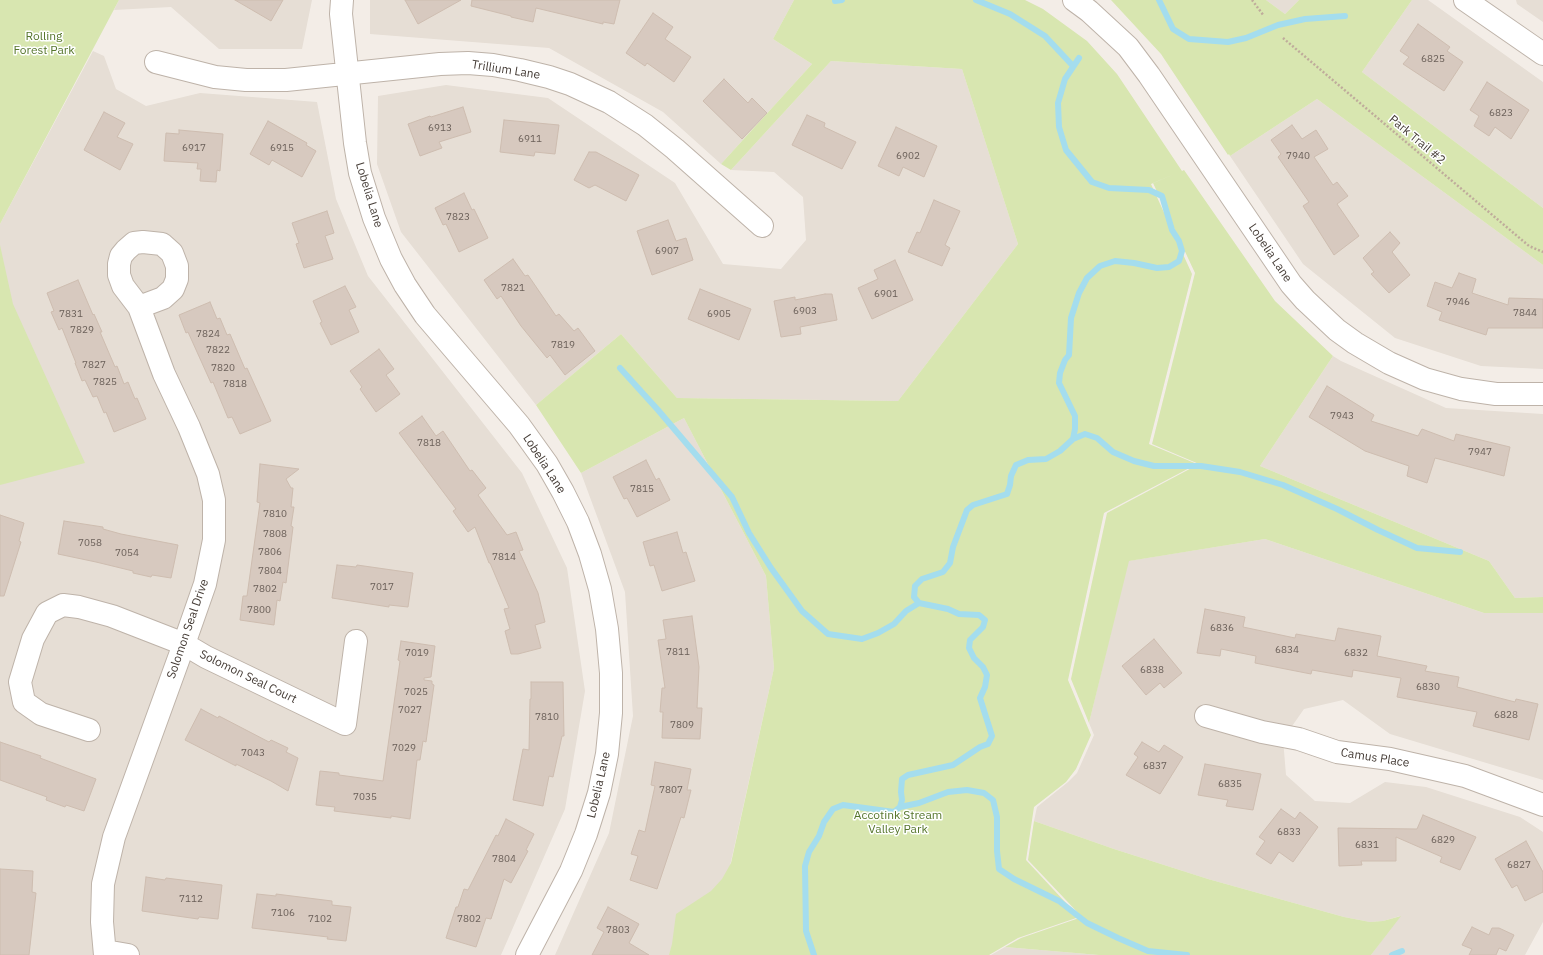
<!DOCTYPE html>
<html>
<head>
<meta charset="utf-8">
<style>
  body { margin:0 }
  canvas { display:block; background:#f3ede7 }
</style>
</head>
<body>
<canvas width="1543" height="955"></canvas>
<script>
const ctx = document.querySelector('canvas').getContext('2d');
ctx.lineJoin = 'round';
function fillPath(path, color) {
  ctx.fillStyle = color;
  ctx.fill(path, 'evenodd');
}
function poly(rows) {
  const path = new Path2D();
  for (const r of rows) {
    path.moveTo(r[0], r[1]);
    for (let i = 2; i < r.length; i += 2) path.lineTo(r[i], r[i + 1]);
  }
  return path;
}
function strokePath(path, color, width, dash) {
  ctx.strokeStyle = color;
  ctx.lineWidth = width;
  ctx.lineCap = dash ? 'butt' : 'round';
  ctx.setLineDash(dash || []);
  ctx.stroke(path);
}
function write(font, color, halo, rows, align = 'center') {
  ctx.font = font + ' "IBM Plex Sans",sans-serif';
  ctx.lineWidth = 3;
  ctx.setLineDash([]);
  ctx.textBaseline = 'middle';
  ctx.strokeStyle = halo;
  ctx.fillStyle = color;
  for (const [text, x, y, turn = 0] of rows) {
    ctx.save();
    ctx.translate(x, y);
    ctx.rotate((+turn || 0) * Math.PI / 180);
    ctx.textAlign = isNaN(turn) ? turn : align;
    if (halo) ctx.strokeText(text, 0, 0);
    ctx.fillText(text, 0, 0);
    ctx.restore();
  }
}
fillPath(poly([
  [119,0,312,0,302,49,219,49,171,7,114,10],
  [370,0,794,0,773,39,812,64,721,164,663,112,549,48,370,34],
  [1266,0,1299,0,1285,14],
  [1412,0,1428,0,1543,82,1543,208,1362,72],
  [1516,0,1543,0,1543,22,1517,4],
  [93,51,104,56,116,89,146,106,200,93,317,102,336,199,368,276,522,473,567,568,585,691,565,809,501,955,0,955,0,224],
  [831,61,962,69,1018,244,898,401,677,398,621,334,536,405,401,232,377,164,378,96,446,85,548,98,675,183,723,264,781,269,806,240,803,197,774,172,731,170],
  [1317,99,1543,265,1543,369,1481,366,1395,338,1303,264,1230,156],
  [1333,356,1341,361,1446,408,1543,414,1543,597,1515,598,1489,561,1260,466],
  [684,418,766,576,774,668,728,875,672,955,555,955,609,833,633,716,625,592,581,473],
  [1265,539,1484,613,1543,613,1543,780,1390,734,1343,700,1304,709,1283,739,1286,775,1315,801,1350,803,1385,782,1426,787,1520,817,1543,832,1543,922,1525,955,1371,955,1400,916,1383,921,1370,922,1344,917,1208,879,1114,849,1034,821,1037,807,1068,782,1077,773,1094,735,1089,723,1128,561],
  [1005,947,1099,955,991,955]
]), '#e6ded5');
fillPath(poly([
  [0,0,119,0,0,224],
  [794,0,1025,0,1043,9,1087,41,1117,74,1182,171,1184,170,1275,301,1333,356,1260,466,1489,561,1515,598,1543,597,1543,613,1484,613,1265,539,1129,561,1089,723,1071,679,1107,513,1199,464,1152,444,1195,273,1153,183,1177,173,1151,184,1192,274,1149,444,1197,464,1104,513,1068,680,1091,735,1076,769,1066,782,1034,807,1026,860,1079,917,1018,938,989,955,669,955,672,944,676,914,711,891,722,879,731,863,774,668,766,576,684,418,581,473,536,405,621,334,677,398,898,401,1018,244,962,69,831,61,731,170,721,164,812,64,773,39],
  [1111,0,1266,0,1285,14,1299,0,1412,0,1362,72,1543,208,1543,265,1317,99,1230,156,1229,154,1228,155,1161,54],
  [0,245,13,304,85,463,0,485],
  [1034,821,1114,849,1208,879,1344,917,1370,922,1383,921,1401,916,1371,955,1099,955,1005,947,1021,938,1082,917,1028,860]
]), '#d8e6b0');
strokePath(poly([
  [976,0,1010,14,1045,36,1073,66],
  [1159,0,1173,29,1189,39,1228,42,1246,38,1278,25,1305,19,1345,16],
  [835,1,842,0],
  [620,368,658,410,732,497,749,533,771,568,802,611,828,634,862,639,878,633,894,624,906,611,919,603],
  [1073,439,1085,434,1097,438,1113,452,1134,461,1154,466,1201,466,1240,472,1283,485,1337,509,1378,530,1417,548,1460,552],
  [900,807,919,803,948,792,967,790,984,793,993,800,997,817,997,851,999,869,1014,879,1059,901,1087,923,1118,938,1148,951,1187,955],
  [814,955,806,931,805,866,809,852,819,836,824,822,833,809,843,805,894,812,900,807,902,800,901,792,902,779,908,775,953,765,980,747,988,744,992,736,980,698,985,687,987,675,983,667,974,658,969,648,970,640,983,627,985,620,979,615,959,614,948,609,919,603,914,597,915,586,922,579,943,572,950,563,953,547,967,510,973,505,1007,494,1010,485,1011,476,1016,465,1028,460,1046,459,1060,451,1073,439,1075,429,1075,416,1059,383,1060,373,1065,360,1069,355,1071,318,1079,293,1087,278,1100,266,1115,261,1134,263,1157,268,1169,267,1179,261,1182,251,1179,241,1172,230,1162,196,1149,190,1109,188,1092,182,1066,150,1059,127,1058,103,1065,79,1079,58],
  [1392,955,1402,951]
]), '#a4ddee', 6);
const building = poly([
  [235,0,283,0,271,21,235,0],
  [405,0,461,0,418,24,405,0],
  [472,0,620,0,614,24,603,22,603,24,536,8,533,22,511,17,511,16,471,6,472,0],
  [653,13,673,27,665,39,691,57,674,82,647,63,645,66,626,53,653,13],
  [1418,24,1450,47,1447,51,1463,62,1444,91,1403,64,1409,57,1400,51,1418,24],
  [724,79,748,103,752,98,767,113,742,139,703,101,724,79],
  [1487,82,1529,110,1511,139,1495,127,1489,136,1474,126,1479,116,1470,110,1487,82],
  [463,107,471,132,439,142,442,148,420,156,408,124,430,116,431,117,463,107],
  [104,112,125,123,117,137,133,144,120,170,84,150,104,112],
  [807,115,825,123,824,127,856,142,842,169,792,145,807,115],
  [504,120,559,125,555,154,535,152,534,156,500,152,504,120],
  [268,121,307,143,306,145,316,151,302,177,272,160,269,165,250,154,268,121],
  [1292,125,1302,139,1316,130,1328,149,1314,157,1333,185,1337,182,1348,196,1337,204,1359,236,1334,255,1303,206,1309,202,1278,157,1281,154,1271,140,1292,125],
  [896,127,937,146,924,177,903,167,899,176,878,166,896,127],
  [179,130,223,134,220,171,217,170,216,182,200,181,201,169,197,169,198,163,164,161,166,133,179,134,179,130],
  [589,152,596,152,639,175,626,201,595,185,589,188,574,180,589,152],
  [464,193,472,210,474,209,488,238,459,252,446,224,443,225,435,208,464,193],
  [934,200,960,211,945,245,950,248,942,266,908,252,917,232,920,233,934,200],
  [327,211,334,233,325,236,333,259,304,268,296,244,299,243,292,223,327,211],
  [668,220,676,241,686,238,693,260,652,275,637,231,668,220],
  [1390,232,1400,243,1392,252,1410,275,1389,293,1371,274,1374,272,1363,258,1390,232],
  [513,259,525,276,528,275,556,316,559,314,574,331,578,328,595,351,565,375,550,355,547,358,521,326,501,296,497,299,484,280,513,259],
  [895,260,913,300,872,319,858,288,878,279,874,270,895,260],
  [1459,273,1476,279,1472,293,1508,305,1509,298,1543,299,1543,328,1488,328,1486,335,1439,320,1442,312,1427,306,1435,282,1452,288,1459,273],
  [78,280,93,315,94,314,102,332,100,332,115,367,117,366,124,384,128,382,135,399,137,398,146,419,114,432,106,412,104,413,97,396,93,397,85,380,82,381,75,363,76,363,62,328,59,330,51,312,54,311,47,293,78,280],
  [345,286,356,307,349,310,359,332,331,345,320,323,322,322,313,301,345,286],
  [700,289,751,309,739,340,688,319,700,289],
  [825,294,832,294,837,320,800,327,801,334,781,337,774,301,795,297,795,300,825,294],
  [210,302,217,319,220,318,227,335,230,334,245,369,247,368,271,421,240,434,232,417,228,418,213,382,211,383,188,332,186,333,179,315,210,302],
  [379,349,394,369,386,375,400,394,376,412,360,389,362,387,350,371,379,349],
  [1327,386,1374,415,1371,421,1418,436,1422,429,1454,441,1456,434,1510,447,1504,476,1435,458,1427,483,1407,476,1409,466,1365,451,1309,417,1327,386],
  [422,416,436,436,443,431,470,471,472,470,486,488,478,495,507,535,516,532,523,550,519,551,538,593,545,622,535,625,541,648,518,654,511,654,505,631,510,629,504,609,509,608,490,563,489,563,475,527,468,532,453,511,456,509,399,433,422,416],
  [646,460,656,480,659,478,670,500,637,517,627,498,624,499,613,477,646,460],
  [260,464,299,469,286,479,291,488,293,488,291,507,294,507,291,526,293,527,286,583,283,582,280,601,277,600,274,625,240,620,243,596,247,596,260,503,257,502,260,464],
  [0,515,24,523,19,541,21,542,4,596,0,596,0,515],
  [64,521,103,527,103,529,121,534,178,545,171,578,152,575,151,577,133,573,133,571,96,562,58,554,64,521],
  [677,532,683,553,686,552,695,581,662,591,654,565,650,566,643,542,677,532],
  [337,565,356,567,357,565,413,573,408,607,389,605,389,607,332,598,337,565],
  [1205,609,1245,617,1243,627,1295,638,1296,634,1335,641,1338,628,1381,636,1377,656,1427,666,1425,671,1459,677,1457,687,1515,702,1516,699,1538,704,1529,740,1473,726,1477,712,1397,697,1401,678,1353,670,1352,677,1312,670,1311,674,1255,663,1256,656,1221,649,1220,656,1197,653,1205,609],
  [692,616,699,667,697,708,702,708,700,739,662,738,663,712,660,712,662,688,665,688,658,640,666,639,663,620,692,616],
  [1154,639,1182,673,1164,688,1160,683,1146,695,1122,666,1154,639],
  [401,641,435,646,431,677,424,678,424,680,432,681,432,684,434,685,426,742,423,741,420,760,417,760,410,819,391,816,391,818,334,811,335,807,316,805,320,771,339,773,339,775,383,781,400,661,398,660,401,641],
  [531,682,563,682,564,736,562,736,553,777,549,776,543,806,513,800,523,749,529,750,530,699,531,699,531,682],
  [201,709,218,718,219,716,269,742,271,740,288,748,286,752,298,758,288,791,271,781,236,764,236,766,185,740,201,709],
  [0,742,41,756,40,758,96,779,84,811,66,805,65,807,46,800,47,797,0,780,0,742],
  [1142,742,1159,752,1164,745,1183,757,1160,794,1126,775,1138,757,1134,754,1142,742],
  [655,762,691,769,687,790,691,790,684,818,681,817,657,889,630,880,638,856,631,854,639,830,645,832,655,786,651,785,655,762],
  [1205,764,1261,774,1253,810,1226,806,1228,800,1198,795,1205,764],
  [1281,809,1295,819,1300,812,1318,827,1293,862,1279,852,1271,864,1256,854,1265,841,1259,837,1281,809],
  [1423,815,1476,837,1460,870,1440,862,1442,857,1396,837,1396,861,1361,861,1362,865,1339,866,1338,828,1417,829,1423,815],
  [506,819,534,834,526,850,528,851,511,883,504,879,491,919,486,918,476,947,446,938,456,907,458,907,464,889,468,890,496,835,498,836,506,819],
  [1526,841,1543,872,1543,892,1525,901,1517,885,1512,888,1495,859,1526,841],
  [0,869,33,871,32,892,36,893,29,955,0,955,0,869],
  [146,877,165,880,166,878,222,885,218,919,199,917,198,919,142,911,146,877],
  [257,894,276,896,276,894,332,901,332,905,351,907,346,941,327,939,328,937,252,928,257,894],
  [608,907,639,924,629,943,649,955,592,955,604,932,597,928,608,907],
  [1472,927,1489,935,1492,928,1499,928,1514,935,1506,951,1499,948,1496,955,1469,955,1472,949,1462,945,1472,927]
]);
fillPath(building, '#d7c9bf');
strokePath(building, '#cebdb0', 1);
const minor = poly([
  [342,0,341,14,355,143,360,173,374,218,391,259,405,285,425,315,519,425,547,464,563,492,578,522,590,554,600,589,607,629,611,673,611,713,607,754,599,793,586,834,571,871,527,955],
  [1074,0,1089,11,1128,47,1149,75,1291,284,1305,300,1337,330,1355,343,1389,363,1425,379,1461,389,1496,394,1543,394],
  [1465,0,1543,54],
  [156,62,215,77,246,80,286,80,440,64,468,63,493,65,520,70,549,77,570,84,609,102,645,125,675,149,762,226],
  [1206,716,1262,732,1299,739,1337,752,1390,759,1465,776,1543,805],
  [89,730,41,714,24,702,20,682,33,639,47,613,63,605,79,607,112,616,184,644,206,657,345,724,356,641],
  [105,951,128,955],
  [105,955,102,922,103,884,114,837,184,644,205,584,214,540,214,500,208,474,189,427,164,374,139,307,123,286,119,275,119,264,121,256,126,250,134,243,143,242,162,244,172,253,177,266,177,279,173,289,163,298,139,307]
]);
strokePath(minor, '#beb3a9', 24);
strokePath(poly([
  [1252,0,1264,16],
  [1283,38,1529,246,1543,252]
]), '#bfac9b', 2.5, [2, 2]);
strokePath(minor, '#fff', 22);
write('10px', '#6a5f58', null, [
  ["6825",1433,59],
  ["6823",1501,113],
  ["6913",440,128],
  ["6911",530,139],
  ["6917",194,148],
  ["6915",282,148],
  ["6902",908,156],
  ["7940",1298,156],
  ["7823",458,217],
  ["6907",667,251],
  ["7821",513,288],
  ["6901",886,294],
  ["7946",1458,302],
  ["6903",805,311],
  ["7844",1525,313],
  ["7831",71,314],
  ["6905",719,314],
  ["7829",82,330],
  ["7824",208,334],
  ["7819",563,345],
  ["7822",218,350],
  ["7827",94,365],
  ["7820",223,368],
  ["7825",105,382],
  ["7818",235,384],
  ["7943",1342,416],
  ["7818",429,443],
  ["7947",1480,452],
  ["7815",642,489],
  ["7810",275,514],
  ["7808",275,534],
  ["7058",90,543],
  ["7806",270,552],
  ["7054",127,553],
  ["7814",504,557],
  ["7804",270,571],
  ["7017",382,587],
  ["7802",265,589],
  ["7800",259,610],
  ["6836",1222,628],
  ["6834",1287,650],
  ["7811",678,652],
  ["7019",417,653],
  ["6832",1356,653],
  ["6838",1152,670],
  ["6830",1428,687],
  ["7025",416,692],
  ["7027",410,710],
  ["6828",1506,715],
  ["7810",547,717],
  ["7809",682,725],
  ["7029",404,748],
  ["7043",253,753],
  ["6837",1155,766],
  ["6835",1230,784],
  ["7807",671,790],
  ["7035",365,797],
  ["6833",1289,832],
  ["6829",1443,840],
  ["6831",1367,845],
  ["7804",504,859],
  ["6827",1519,865],
  ["7112",191,899],
  ["7106",283,913],
  ["7102",320,919],
  ["7802",469,919],
  ["7803",618,930]
]);
write('12px', '#55752b', '#fff', [
  ["Rolling",44,37],
  ["Forest Park",44,51],
  ["Accotink Stream",898,816],
  ["Valley Park",898,830]
]);
write('12px', '#453c36', '#fff', [
  ["Trillium Lane",506,70,9],
  ["Park Trail #2",1417,140,40],
  ["Lobelia Lane",369,195,73],
  ["Lobelia Lane",1270,253,56],
  ["Lobelia Lane",544,464,57],
  ["Solomon Seal Drive",188,629,-71],
  ["Solomon Seal Court",248,677,26],
  ["Camus Place",1375,758,9],
  ["Lobelia Lane",599,785,-77]
]);
</script>
</body>
</html>
